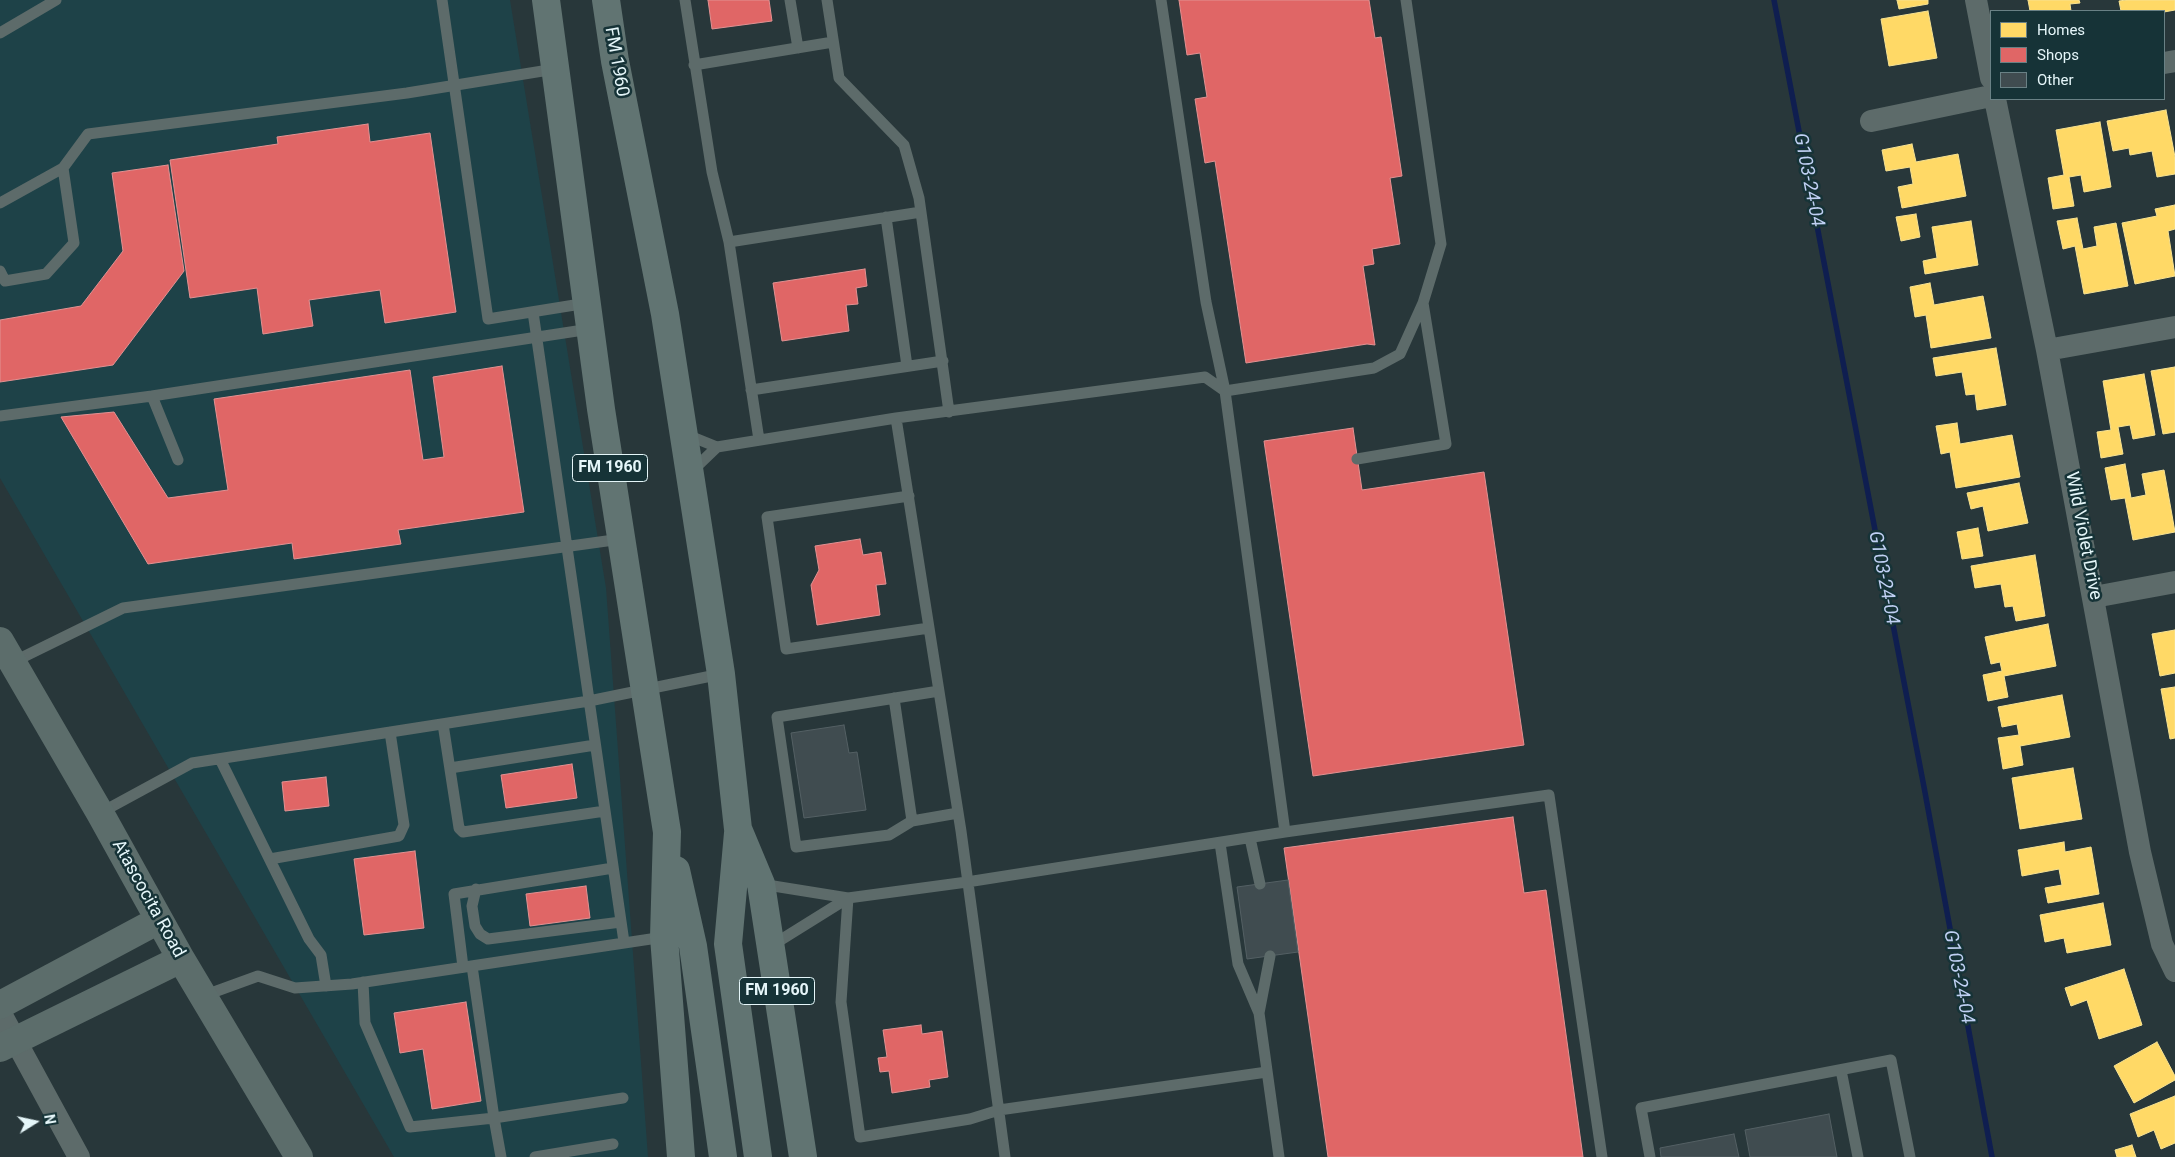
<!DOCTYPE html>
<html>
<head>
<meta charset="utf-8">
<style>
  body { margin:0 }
  #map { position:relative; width:2175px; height:1157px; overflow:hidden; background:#28373a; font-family:Roboto,sans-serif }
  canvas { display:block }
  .legend { position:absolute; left:1990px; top:10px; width:175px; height:90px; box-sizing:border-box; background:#163337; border:1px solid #698185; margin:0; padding:6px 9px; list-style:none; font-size:15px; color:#e5f6f9 }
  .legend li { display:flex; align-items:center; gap:10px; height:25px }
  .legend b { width:25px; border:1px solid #698185 }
  .north { position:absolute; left:10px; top:1097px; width:50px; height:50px; -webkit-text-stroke:4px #163337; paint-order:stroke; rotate:80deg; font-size:14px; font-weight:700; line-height:20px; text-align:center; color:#e5f6f9 }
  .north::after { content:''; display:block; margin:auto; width:18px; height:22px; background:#e5f6f9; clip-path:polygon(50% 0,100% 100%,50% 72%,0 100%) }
</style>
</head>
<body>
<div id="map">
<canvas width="2175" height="1157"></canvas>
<ul class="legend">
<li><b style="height:14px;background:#ffd966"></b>Homes</li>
<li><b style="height:14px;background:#e06666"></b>Shops</li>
<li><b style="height:14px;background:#404c50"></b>Other</li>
</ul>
<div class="north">N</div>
</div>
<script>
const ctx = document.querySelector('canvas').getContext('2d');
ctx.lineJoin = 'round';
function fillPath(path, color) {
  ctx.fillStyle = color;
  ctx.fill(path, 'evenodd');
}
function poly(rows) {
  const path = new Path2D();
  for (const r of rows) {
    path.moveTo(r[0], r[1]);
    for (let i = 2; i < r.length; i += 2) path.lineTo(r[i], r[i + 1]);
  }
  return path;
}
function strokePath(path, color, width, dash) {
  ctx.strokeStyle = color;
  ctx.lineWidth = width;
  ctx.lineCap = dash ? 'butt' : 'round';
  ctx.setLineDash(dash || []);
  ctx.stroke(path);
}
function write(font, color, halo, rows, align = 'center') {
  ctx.font = font + ' Roboto,sans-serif';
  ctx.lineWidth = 5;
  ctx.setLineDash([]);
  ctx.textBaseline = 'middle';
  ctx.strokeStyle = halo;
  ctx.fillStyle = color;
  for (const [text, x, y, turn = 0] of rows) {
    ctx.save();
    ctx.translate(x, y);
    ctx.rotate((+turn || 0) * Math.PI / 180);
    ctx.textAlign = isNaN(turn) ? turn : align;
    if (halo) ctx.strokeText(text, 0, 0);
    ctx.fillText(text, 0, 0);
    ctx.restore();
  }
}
fillPath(poly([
  [0,0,510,0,606,588,648,1157,394,1157,0,478]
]), '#1e4248');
const homes = poly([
  [1897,0,1928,0,1928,4,1899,9,1897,0],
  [2028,0,2079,0,2080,3,2070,4,2071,11,2030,11,2028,0],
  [2126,0,2175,0,2175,10,2164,12,2121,11,2119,1,2126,0],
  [1928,11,1937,58,1889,66,1881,19,1928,11],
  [2166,110,2175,157,2175,174,2157,177,2152,151,2130,155,2129,148,2113,151,2107,121,2166,110],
  [2100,122,2111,187,2084,192,2081,175,2069,177,2074,206,2053,209,2048,178,2064,175,2056,130,2100,122],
  [1912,144,1916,162,1958,154,1966,196,1902,208,1898,187,1913,184,1910,167,1886,171,1882,150,1912,144],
  [2175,205,2175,229,2168,231,2175,276,2135,284,2122,223,2157,216,2155,209,2175,205],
  [1916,214,1920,237,1901,241,1896,217,1916,214],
  [2077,218,2083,249,2097,246,2094,227,2116,223,2128,286,2084,294,2075,246,2063,249,2057,221,2077,218],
  [1971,221,1978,265,1925,274,1923,261,1937,258,1932,227,1971,221],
  [1930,283,1934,305,1983,296,1991,338,1931,348,1926,315,1915,317,1910,287,1930,283],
  [1996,348,2006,405,1977,410,1975,394,1966,395,1962,372,1936,376,1933,358,1996,348],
  [2175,367,2175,432,2163,434,2151,371,2175,367],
  [2144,374,2155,435,2133,439,2130,425,2118,427,2123,454,2101,458,2097,432,2111,430,2103,381,2144,374],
  [1957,423,1960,444,2012,435,2020,477,1956,488,1950,452,1941,454,1936,426,1957,423],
  [2125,464,2131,498,2146,495,2142,474,2164,470,2175,532,2133,540,2125,498,2111,500,2105,468,2125,464],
  [2019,483,2028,523,1988,531,1983,506,1971,509,1967,493,2019,483],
  [1978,528,1983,556,1962,559,1957,532,1978,528],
  [2035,555,2045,616,2016,621,2013,606,2005,607,2001,584,1975,588,1971,566,2035,555],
  [2048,624,2056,666,2004,676,2008,697,1988,701,1983,675,2002,671,2000,662,1991,664,1985,637,2048,624],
  [2175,630,2175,673,2160,676,2152,634,2175,630],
  [2175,687,2175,738,2170,739,2161,689,2175,687],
  [2062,695,2070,737,2020,746,2023,765,2003,769,1998,738,2019,735,2017,724,2002,727,1998,707,2062,695],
  [2073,768,2082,819,2020,829,2012,778,2073,768],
  [2064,842,2065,852,2091,847,2099,894,2048,903,2045,888,2062,885,2059,869,2022,876,2018,850,2064,842],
  [2103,903,2111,945,2067,953,2064,938,2045,942,2040,915,2103,903],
  [2124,969,2142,1025,2099,1039,2087,1000,2071,1006,2065,988,2124,969],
  [2157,1042,2175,1076,2175,1080,2134,1103,2114,1066,2157,1042],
  [2175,1096,2175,1143,2161,1149,2154,1130,2138,1137,2130,1114,2175,1096],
  [2132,1145,2136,1157,2117,1157,2115,1150,2132,1145]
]);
fillPath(homes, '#ffd966');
strokePath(homes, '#f7e292', 1);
const shops = poly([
  [708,0,769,0,772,21,712,29,708,0],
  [1179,0,1369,0,1375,38,1381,37,1402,176,1390,178,1400,244,1372,249,1374,264,1363,266,1375,345,1367,344,1246,363,1215,161,1205,163,1195,99,1207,97,1200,53,1187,55,1179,0],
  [368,124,370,142,430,133,456,312,385,323,380,290,309,300,313,326,263,334,257,288,190,298,170,160,278,144,277,137,368,124],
  [168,165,184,271,113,365,0,382,0,320,81,306,123,251,112,173,168,165],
  [865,269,867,286,856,288,858,304,846,305,849,331,782,341,773,283,865,269],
  [502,366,524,512,398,530,401,544,294,559,292,543,148,564,61,417,114,412,168,498,228,490,214,399,410,370,423,460,444,457,433,377,502,366],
  [1353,428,1362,490,1484,472,1524,745,1313,776,1264,441,1353,428],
  [860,539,863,555,881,552,886,584,876,585,880,615,817,625,811,585,819,570,815,546,860,539],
  [572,764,577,798,506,808,501,775,572,764],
  [326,777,329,806,285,811,282,782,326,777],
  [1513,817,1524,893,1546,890,1583,1157,1328,1157,1284,848,1513,817],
  [415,851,424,928,364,935,354,859,415,851],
  [586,886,590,918,530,926,526,894,586,886],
  [466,1002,481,1101,432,1109,423,1049,400,1053,394,1013,466,1002],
  [921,1025,922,1034,942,1031,948,1077,929,1080,930,1087,892,1093,889,1071,880,1072,878,1058,887,1057,883,1030,921,1025]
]);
fillPath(shops, '#e06666');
strokePath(shops, '#e29192', 1);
strokePath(poly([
  [1774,0,1924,787,1992,1157]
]), '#0f1e50', 5.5);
const building = poly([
  [844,725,849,753,857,752,866,810,804,818,791,733,844,725],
  [1288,880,1298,952,1247,959,1237,887,1288,880],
  [1829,1114,1837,1157,1750,1157,1745,1130,1829,1114],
  [1734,1134,1739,1157,1661,1157,1660,1148,1734,1134]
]);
fillPath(building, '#404c50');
strokePath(building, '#546064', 1);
strokePath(poly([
  [442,0,488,319,587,303],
  [685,0,712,172,729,242,759,440],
  [790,0,798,48],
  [827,0,839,78,904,145,919,198,949,412],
  [1161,0,1206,302,1225,391,1285,832,967,882,848,898,841,1002,860,1137,970,1119,999,1110,1267,1072],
  [0,33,56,0],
  [694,65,833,42],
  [0,203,63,168,88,134,407,93,555,69],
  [886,217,907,366],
  [729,242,921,212],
  [0,271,5,281,46,274,74,243,63,168],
  [533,312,624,942],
  [751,390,943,361],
  [0,416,152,396],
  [896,418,961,831,1005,1157],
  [685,434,717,447,896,418,1205,377,1225,391,1374,368,1400,354,1423,303,1441,244,1406,0],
  [1357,459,1446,444,1423,303],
  [178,460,152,396,590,329],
  [691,472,717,447],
  [909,496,767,517,786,649,929,628],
  [13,662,123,608,621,539],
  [939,691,777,717,796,847,889,835,912,821,958,813],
  [894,698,912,821],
  [443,724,459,828,463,832,605,811],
  [220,759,309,939,321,955,326,986],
  [450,768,595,745],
  [100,813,192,763,589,701,721,674],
  [1285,832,1549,795,1602,1157],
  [1250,838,1260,884],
  [1220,843,1238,964,1259,1013,1279,1157],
  [270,859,399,836,404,825,390,732],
  [761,884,848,898,771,946],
  [476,889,472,906,475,926,480,934,488,939,621,922],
  [472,966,494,1118,623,1098],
  [463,967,454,894,613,868],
  [363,982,365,1023,410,1127,494,1118,501,1157],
  [203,996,258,976,295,988,352,984,664,937],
  [1259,1013,1270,956],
  [1841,1070,1858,1157],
  [535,1157,613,1144],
  [1650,1157,1641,1108,1891,1060,1910,1157]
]), '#5d6b6a', 11);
strokePath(poly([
  [1976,0,1991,78],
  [2164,63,2175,61],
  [1995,99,2047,350,2140,852,2162,944,2175,971],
  [1871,121,1991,96],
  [2047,350,2175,327],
  [2094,597,2175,582],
  [0,1012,79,1157]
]), '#5d6b6a', 22);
strokePath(poly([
  [0,641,100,813,181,959,299,1157],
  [0,1005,159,920],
  [0,1048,181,959]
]), '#5c6d6b', 28);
strokePath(poly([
  [546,0,601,409,667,832,664,937,681,1157],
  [606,0,615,61,665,314,721,674,738,829,761,884,803,1157],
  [738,833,728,944,758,1157],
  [676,870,693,946,723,1157]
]), '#617472', 28);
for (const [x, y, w] of [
  [610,468,75],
  [777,991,75]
]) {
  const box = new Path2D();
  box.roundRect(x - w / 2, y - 13.5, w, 27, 4);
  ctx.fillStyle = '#163337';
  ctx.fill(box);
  strokePath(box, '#e5f6f9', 1);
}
write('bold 16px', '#e5f6f9', null, [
  ["FM 1960",610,468],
  ["FM 1960",777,991]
]);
write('18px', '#e5f6f9', '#163337', [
  ["FM 1960",616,62,80],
  ["Wild Violet Drive",2083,536,79],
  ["Atascocita Road",148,899,61]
]);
write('italic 19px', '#c0d0f3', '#163337', [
  ["G103-24-04",1808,180,79],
  ["G103-24-04",1883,578,79],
  ["G103-24-04",1958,977,79]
]);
</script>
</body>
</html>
